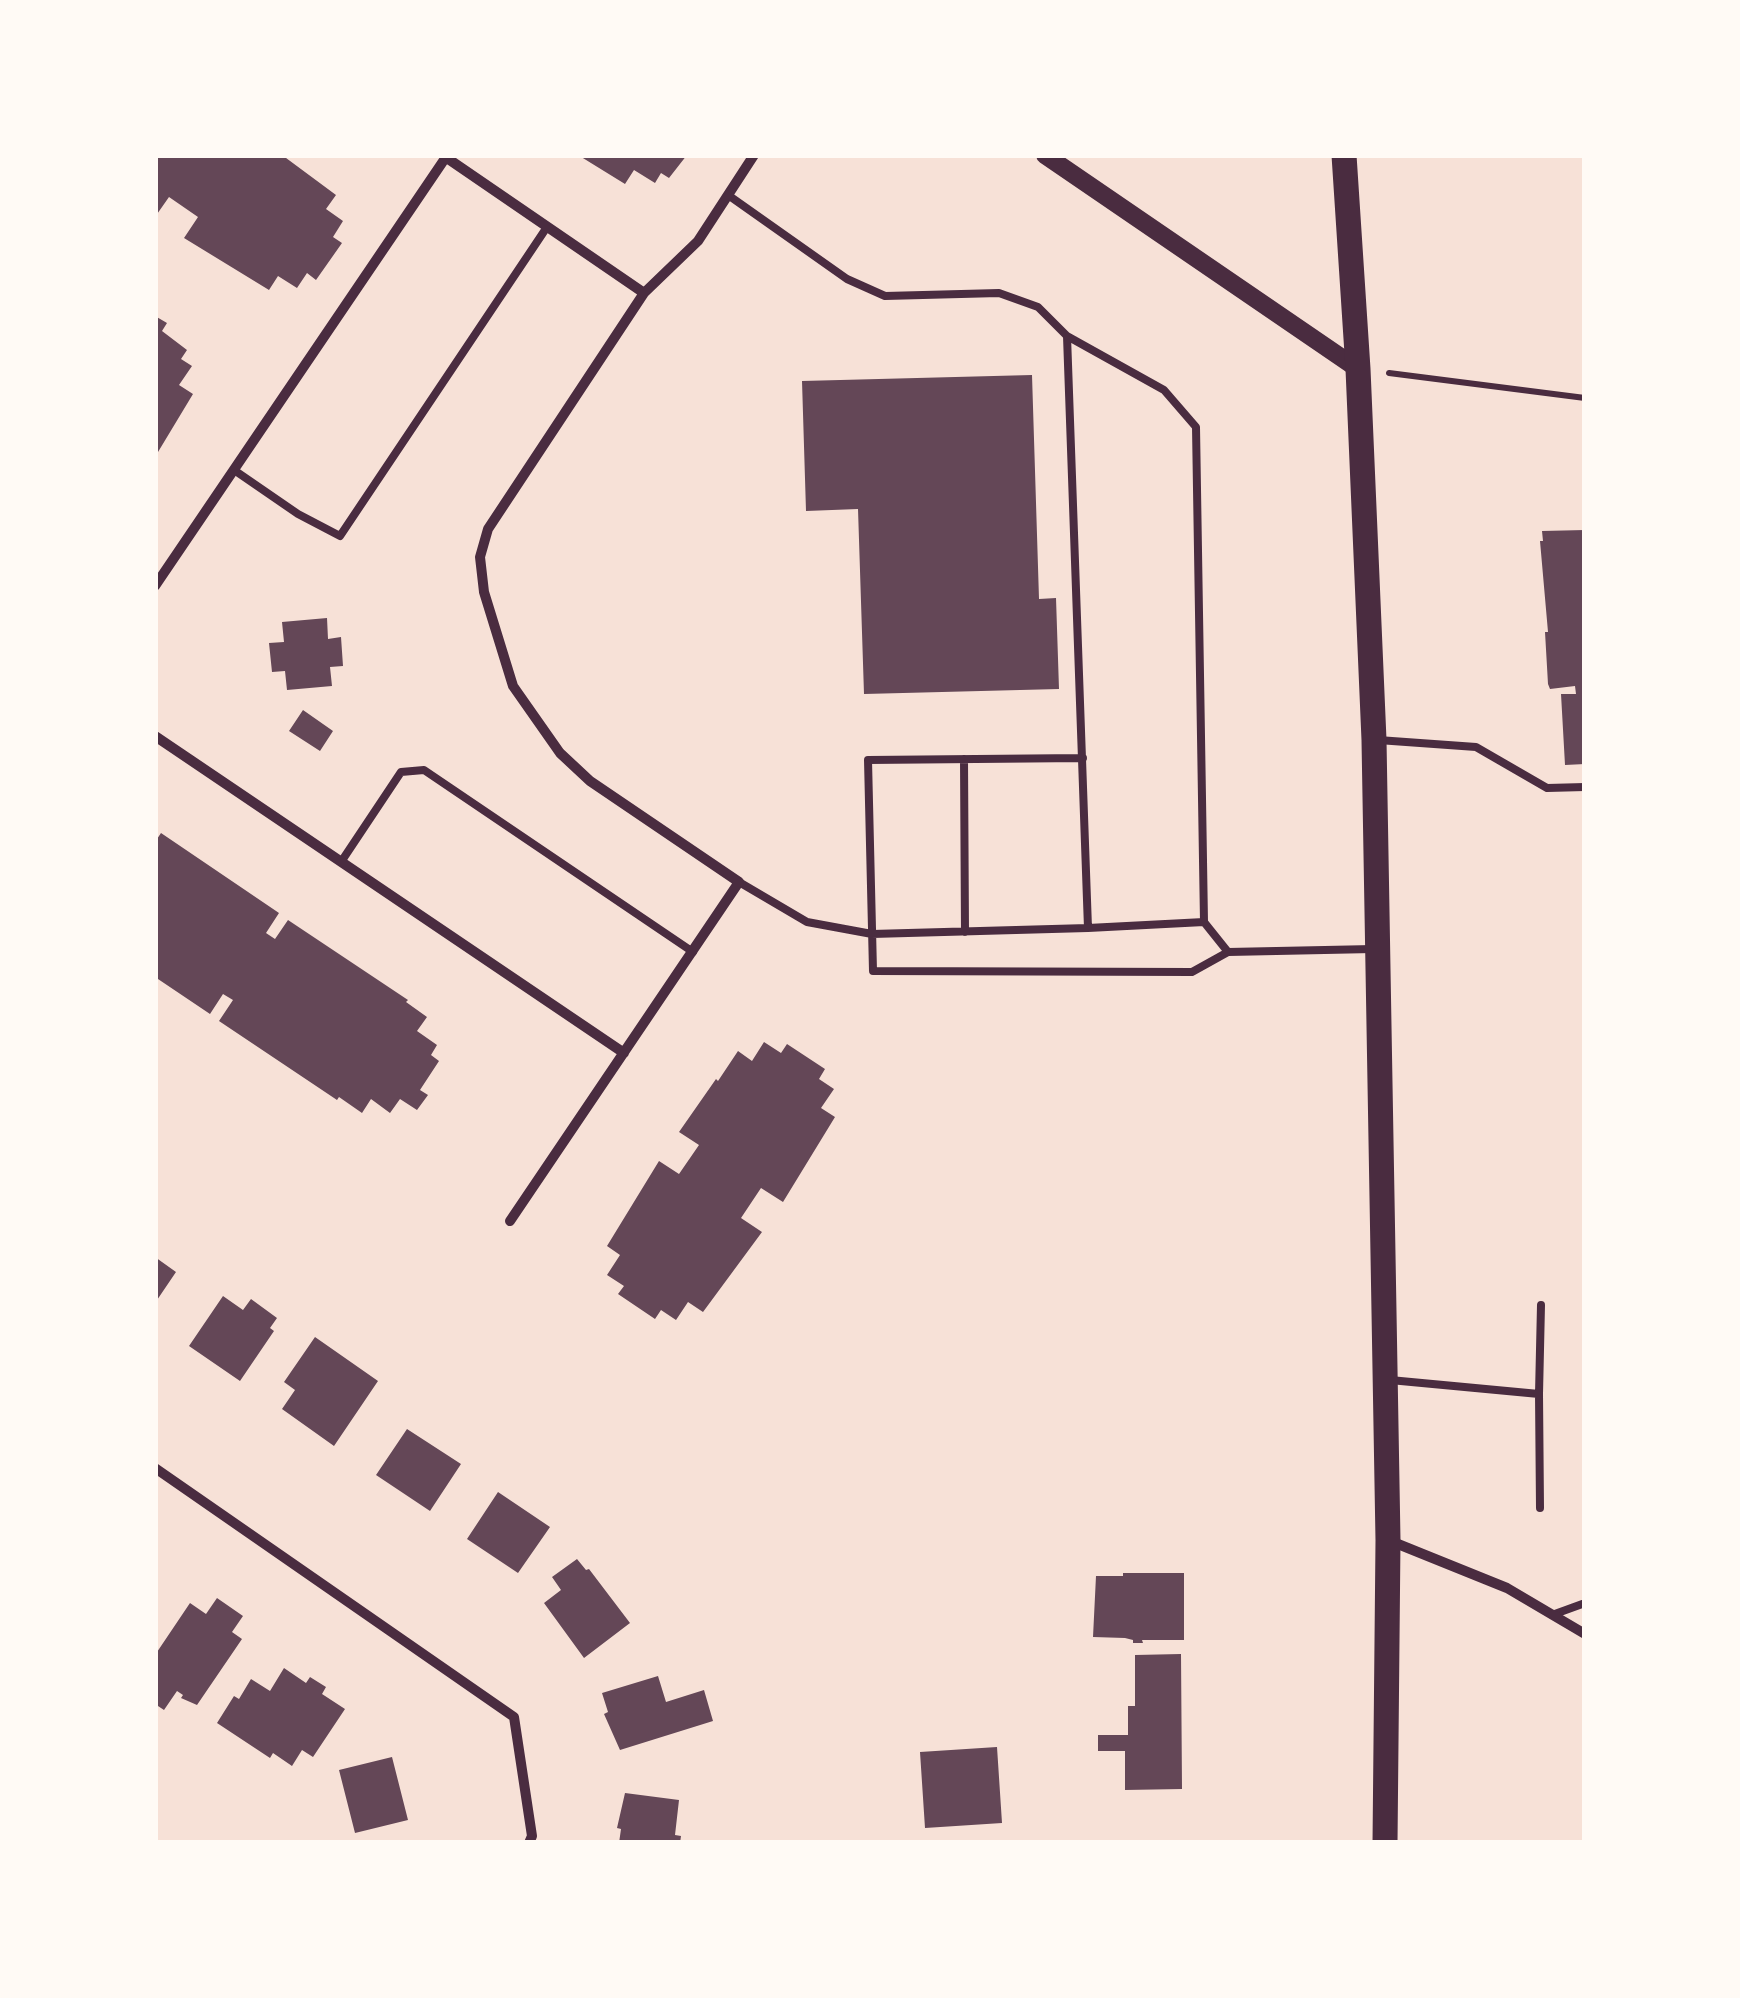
<!DOCTYPE html>
<html>
<head>
<meta charset="utf-8">
<style>
  body { margin:0 }
  #map { position:relative; width:1740px; height:1998px; overflow:hidden; background:#f7e1d7; font-family:Overpass,sans-serif }
  canvas { display:block }
  .frame { position:absolute; inset:0; border:158px solid #fffaf5; pointer-events:none }
</style>
</head>
<body>
<div id="map">
<canvas width="1740" height="1998"></canvas>
<div class="frame"></div>
</div>
<script>
const ctx = document.querySelector('canvas').getContext('2d');
ctx.lineJoin = 'round';
function fillPath(path, color) {
  ctx.fillStyle = color;
  ctx.fill(path, 'evenodd');
}
function poly(rows) {
  const path = new Path2D();
  for (const r of rows) {
    path.moveTo(r[0], r[1]);
    for (let i = 2; i < r.length; i += 2) path.lineTo(r[i], r[i + 1]);
  }
  return path;
}
function strokePath(path, color, width, dash) {
  ctx.strokeStyle = color;
  ctx.lineWidth = width;
  ctx.lineCap = dash ? 'butt' : 'round';
  ctx.setLineDash(dash || []);
  ctx.stroke(path);
}
fillPath(poly([
  [155,155,282,155,336,195,326,209,343,221,333,237,342,243,316,280,307,273,297,288,278,276,269,290,184,238,198,217,169,197,155,217],
  [578,155,687,155,669,178,661,173,655,183,634,170,625,184],
  [155,316,167,323,162,331,187,350,181,359,192,366,179,385,193,394,155,457],
  [1032,375,1039,599,1056,598,1059,689,864,694,858,509,806,511,802,381],
  [1585,530,1585,764,1565,765,1561,694,1576,694,1575,686,1550,689,1548,684,1545,632,1548,632,1540,541,1543,541,1542,531],
  [327,618,328,639,341,637,343,666,330,667,332,686,287,690,285,671,272,672,269,643,284,642,282,622],
  [303,710,333,731,320,751,289,731],
  [161,833,279,913,266,933,275,939,288,920,408,1000,406,1002,427,1017,417,1031,437,1045,431,1055,439,1061,420,1090,428,1095,417,1110,400,1099,390,1113,371,1099,362,1113,339,1097,337,1100,219,1021,233,1000,223,994,210,1014,155,977,155,842],
  [764,1042,781,1053,787,1044,825,1069,819,1079,834,1089,821,1108,835,1117,783,1202,761,1188,741,1218,762,1232,703,1312,688,1302,676,1320,661,1310,655,1319,618,1294,624,1286,607,1275,620,1255,607,1246,659,1161,679,1174,699,1145,679,1132,716,1079,718,1081,738,1051,752,1061],
  [155,1257,176,1272,155,1303],
  [223,1296,243,1310,251,1299,277,1318,270,1328,274,1331,240,1381,189,1346],
  [315,1337,378,1381,334,1446,282,1409,295,1390,284,1382],
  [407,1429,461,1464,430,1511,376,1475],
  [498,1492,550,1527,518,1573,467,1539],
  [577,1559,586,1570,589,1569,630,1623,584,1658,544,1603,561,1590,552,1577],
  [1123,1573,1184,1573,1184,1640,1142,1640,1143,1643,1133,1643,1133,1640,1125,1638,1093,1637,1096,1576,1123,1576],
  [217,1598,243,1616,232,1632,242,1639,197,1705,181,1698,183,1695,177,1691,164,1710,155,1704,155,1655,190,1603,206,1614],
  [1181,1654,1182,1789,1125,1790,1125,1751,1098,1751,1098,1735,1128,1735,1128,1706,1135,1706,1135,1655],
  [284,1668,306,1683,310,1677,326,1687,322,1694,345,1709,313,1757,302,1750,292,1766,273,1753,270,1758,217,1723,234,1696,239,1699,251,1679,270,1691],
  [658,1676,666,1702,704,1690,713,1721,620,1750,604,1714,608,1712,602,1693],
  [997,1747,1002,1823,925,1828,920,1752],
  [392,1757,408,1820,355,1833,339,1770],
  [625,1793,679,1800,675,1835,681,1836,680,1843,619,1843,621,1829,617,1828]
]), '#644757');
strokePath(poly([
  [1389,373,1585,398]
]), '#4a2c40', 6);
strokePath(poly([
  [728,195,847,279,885,296,999,293,1038,307,1067,336,1088,928,1204,922,1228,952,1373,949],
  [1067,336,1164,390,1196,427,1204,922],
  [234,470,298,514,340,536,547,227],
  [1378,740,1476,747,1547,788,1585,787],
  [1083,758,868,760,873,971,1192,972,1228,952],
  [964,759,965,932],
  [341,862,401,772,424,770,693,952],
  [739,882,807,922,872,934,1088,928],
  [1390,1380,1539,1394,1540,1508],
  [1539,1394,1541,1305],
  [1552,1615,1585,1603]
]), '#4a2c40', 8);
strokePath(poly([
  [444,156,644,293],
  [155,586,446,157],
  [155,736,624,1053],
  [510,1221,739,882,590,781,560,753,513,686,484,592,480,557,488,529,644,293,698,241,754,155],
  [155,1468,514,1717,532,1836,529,1843],
  [1388,1540,1507,1588,1585,1634]
]), '#4a2c40', 10);
strokePath(poly([
  [1045,155,1358,369]
]), '#4a2c40', 18);
strokePath(poly([
  [1344,155,1358,369,1374,740,1388,1540,1385,1843]
]), '#4a2c40', 25);
</script>
</body>
</html>
